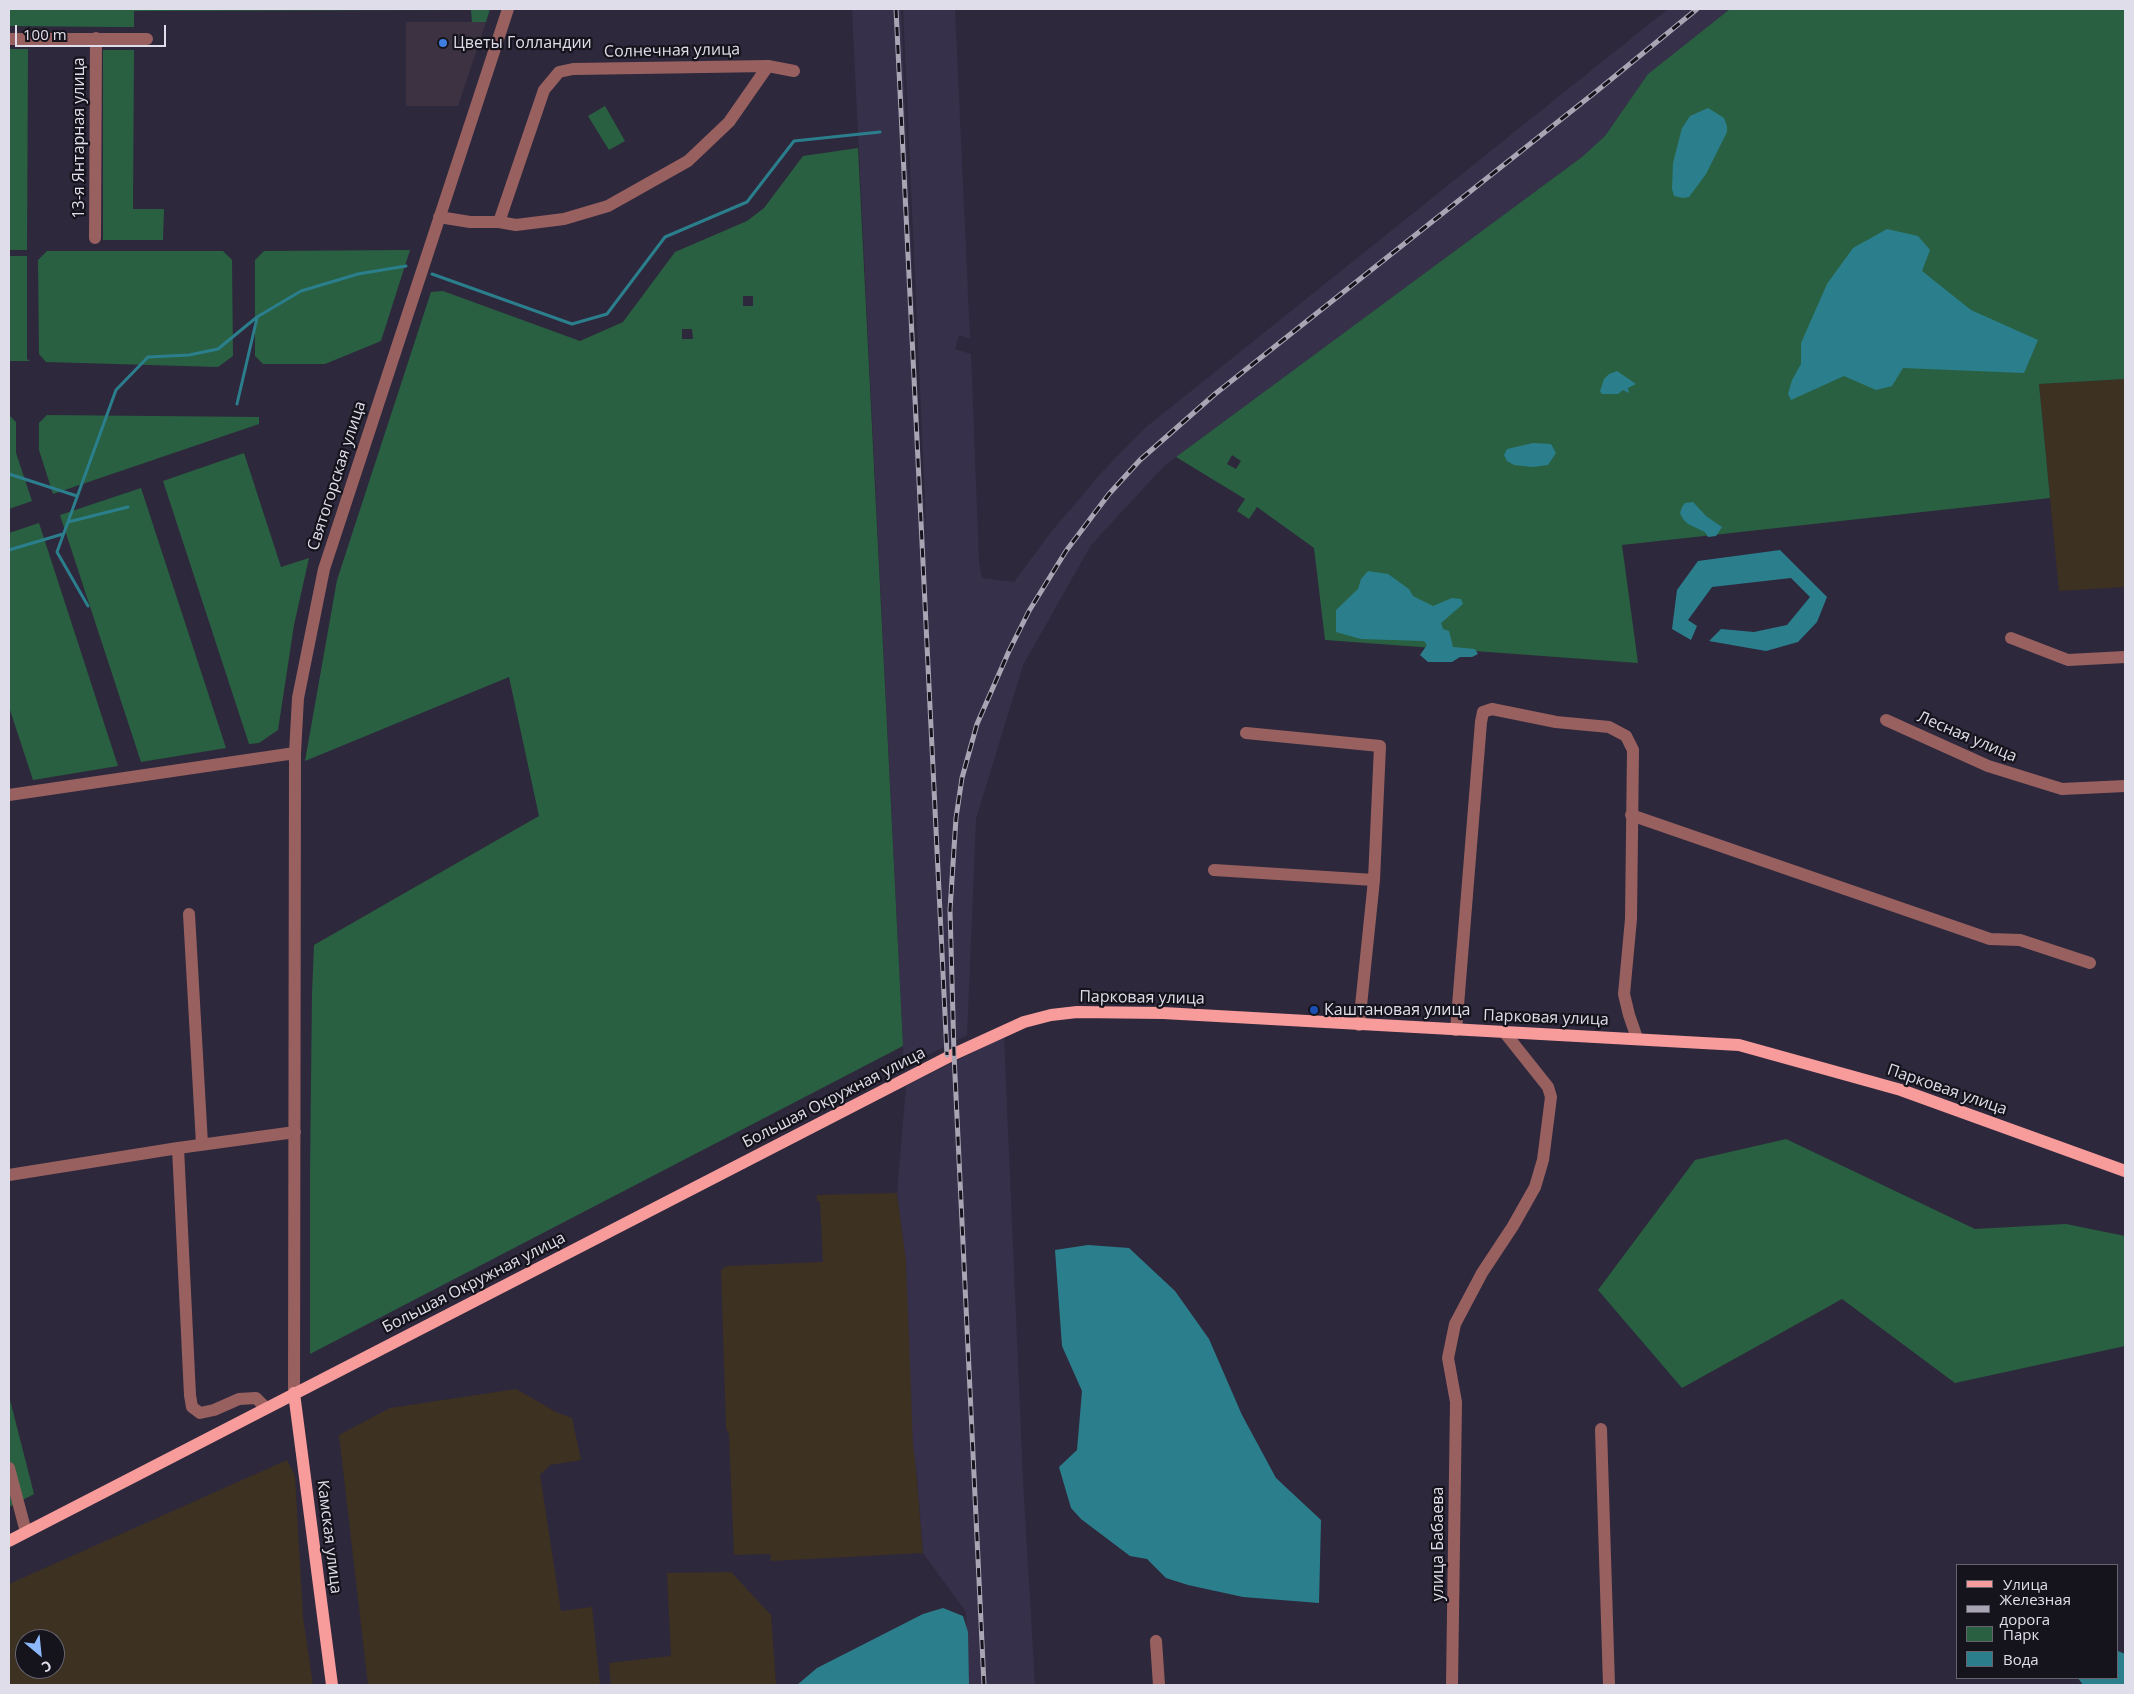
<!DOCTYPE html>
<html>
<head>
<meta charset="utf-8">
<style>
  body { margin:0 }
  #map { position:relative; width:2134px; height:1694px; overflow:hidden; background:#2e283c; font-family:"Open Sans",sans-serif }
  canvas { display:block }
  .frame { position:absolute; inset:0; border:10px solid #e0ddea; pointer-events:none }
  .legend { position:absolute; left:1956px; top:1564px; width:162px; height:115px; box-sizing:border-box; background:#15131c; border:1px solid #66646e; margin:0; padding:6px 9px; list-style:none; font-size:15px; color:#e0ddea }
  .legend li { display:flex; align-items:center; gap:10px; height:25px }
  .legend b { width:25px; border:1px solid #66646e }
  .north { position:absolute; left:15px; top:1629px; width:50px; height:50px; box-sizing:border-box; background:#15131c; border:1px solid #66646e; border-radius:50%; rotate:152deg; font-size:14px; font-weight:700; line-height:20px; text-align:center; color:#e0ddea }
  .north::after { content:''; display:block; margin:auto; width:18px; height:22px; background:#8db9fc; clip-path:polygon(50% 0,100% 100%,50% 72%,0 100%) }
  .scale { position:absolute; left:15px; top:25px; width:151px; height:22px; box-sizing:border-box; border:2px solid #e0ddea; border-top:0; padding-left:6px; font-size:15px; line-height:18px; white-space:nowrap; color:#e0ddea; -webkit-text-stroke:4px #15131c; paint-order:stroke }
</style>
</head>
<body>
<div id="map">
<canvas width="2134" height="1694"></canvas>
<div class="frame"></div>
<ul class="legend">
<li><b style="height:6px;background:#f79b9b"></b>Улица</li>
<li><b style="height:6px;background:#a9a5b4"></b>Железная дорога</li>
<li><b style="height:14px;background:#296041"></b>Парк</li>
<li><b style="height:14px;background:#2b7f8d"></b>Вода</li>
</ul>
<div class="north">С</div>
<div class="scale">100 m</div>
</div>
<script>
const ctx = document.querySelector('canvas').getContext('2d');
ctx.lineJoin = 'round';
function fillPath(path, color) {
  ctx.fillStyle = color;
  ctx.fill(path, 'evenodd');
}
function poly(rows) {
  const path = new Path2D();
  for (const r of rows) {
    path.moveTo(r[0], r[1]);
    for (let i = 2; i < r.length; i += 2) path.lineTo(r[i], r[i + 1]);
  }
  return path;
}
function strokePath(path, color, width, dash) {
  ctx.strokeStyle = color;
  ctx.lineWidth = width;
  ctx.lineCap = dash ? 'butt' : 'round';
  ctx.setLineDash(dash || []);
  ctx.stroke(path);
}
function write(font, color, halo, rows, align = 'center') {
  ctx.font = font + ' "Open Sans",sans-serif';
  ctx.lineWidth = 4.5;
  ctx.setLineDash([]);
  ctx.textBaseline = 'middle';
  ctx.strokeStyle = halo;
  ctx.fillStyle = color;
  for (const [text, x, y, turn = 0] of rows) {
    ctx.save();
    ctx.translate(x, y);
    ctx.rotate((+turn || 0) * Math.PI / 180);
    ctx.textAlign = isNaN(turn) ? turn : align;
    if (halo) ctx.strokeText(text, 0, 0);
    ctx.fillText(text, 0, 0);
    ctx.restore();
  }
}
fillPath(poly([
  [406,22,486,22,458,106,406,106]
]), '#3c3242');
fillPath(poly([
  [2125,379,2125,587,2059,591,2039,384],
  [897,1193,906,1259,916,1470,923,1553,771,1561,770,1554,734,1555,729,1434,726,1428,721,1270,727,1266,823,1262,820,1202,817,1201,817,1195],
  [516,1389,556,1412,572,1418,581,1460,550,1465,540,1475,561,1611,592,1607,600,1685,368,1685,339,1435,390,1408],
  [287,1460,295,1476,303,1617,313,1685,9,1685,9,1584],
  [25,1639,55,1639,55,1669,25,1669],
  [731,1572,771,1615,776,1685,611,1685,609,1663,671,1656,667,1573]
]), '#3d3122');
fillPath(poly([
  [852,9,901,9,921,467,927,546,903,9,955,9,970,339,959,335,955,349,971,354,979,563,982,578,1014,582,1051,532,1103,471,1145,428,1668,9,1730,9,1648,74,1605,136,1582,157,1164,466,1091,545,1023,665,976,819,967,1035,904,1067],
  [1004,1037,1023,1481,1035,1685,969,1685,966,1612,923,1553,917,1475,913,1445,906,1259,897,1193,906,1086]
]), '#37304a');
fillPath(poly([
  [9,9,490,9,486,22,472,22,471,10,134,11,134,27,115,27,9,26],
  [1730,9,2125,9,2125,379,2039,384,2050,498,1622,545,1638,663,1325,640,1314,548,1257,507,1249,519,1237,511,1245,499,1176,457,1582,157,1605,136,1648,74],
  [1232,455,1241,461,1236,469,1227,464],
  [9,49,28,49,27,250,9,250],
  [103,50,134,50,133,209,164,209,163,240,103,240],
  [605,106,625,141,609,150,588,116],
  [858,148,903,1046,310,1354,310,1173,312,994,314,945,539,816,509,677,305,761,337,580,431,292,443,291,580,341,623,322,675,252,747,221,764,208,803,156],
  [743,296,753,296,753,306,743,306],
  [682,329,692,329,693,339,682,339],
  [410,250,381,341,325,364,263,364,255,356,255,260,264,251],
  [47,251,223,251,232,260,233,356,218,367,46,362,39,354,38,260],
  [9,256,27,256,27,359,30,361,9,361],
  [9,415,16,422,16,453,32,501,9,509],
  [47,415,259,417,259,424,53,494,39,450,39,423],
  [244,453,281,567,309,558,294,625,278,730,259,743,249,744,163,481],
  [141,488,226,748,141,762,60,515],
  [39,523,118,766,33,780,9,707,9,533],
  [1786,1139,1975,1229,2066,1224,2125,1236,2125,1346,1955,1383,1842,1299,1682,1388,1598,1290,1695,1160],
  [9,1396,34,1494,9,1507]
]), '#296041');
fillPath(poly([
  [1708,108,1724,118,1727,126,1727,132,1706,174,1689,197,1683,198,1674,196,1672,189,1673,163,1682,128,1690,116],
  [1887,229,1918,236,1930,250,1922,271,1971,310,2038,340,2024,373,1903,368,1892,386,1876,390,1844,376,1791,400,1788,394,1792,380,1801,364,1801,343,1827,284,1853,248],
  [1617,371,1636,384,1628,388,1629,393,1623,390,1618,394,1602,394,1600,391,1604,379,1609,374],
  [1533,443,1551,444,1556,453,1548,465,1533,467,1514,465,1507,461,1504,455,1507,449],
  [1693,502,1706,516,1722,527,1716,536,1708,537,1705,532,1688,524,1683,519,1680,513,1682,507,1685,503],
  [1780,550,1827,597,1817,622,1798,642,1766,651,1709,641,1721,629,1754,632,1787,625,1810,597,1791,578,1712,587,1688,620,1697,626,1691,640,1672,629,1677,590,1698,561],
  [1368,571,1388,574,1409,589,1413,596,1433,606,1452,598,1461,599,1463,604,1441,623,1443,629,1449,631,1453,647,1475,649,1478,654,1472,657,1460,657,1452,662,1428,662,1420,655,1427,645,1424,641,1361,639,1336,632,1336,610,1358,589,1361,579],
  [1088,1245,1129,1248,1175,1291,1209,1339,1242,1415,1276,1478,1321,1520,1319,1603,1243,1597,1188,1585,1166,1578,1147,1559,1130,1556,1081,1519,1071,1508,1059,1467,1077,1450,1082,1391,1062,1346,1055,1250],
  [943,1608,963,1616,968,1632,969,1685,797,1685,817,1668,923,1614],
  [2118,1651,2125,1654,2125,1685,2083,1685,2078,1678,2118,1678]
]), '#2b7f8d');
strokePath(poly([
  [432,274,572,324,607,314,665,237,747,202,794,141,880,132],
  [237,404,257,318],
  [9,474,77,496],
  [68,522,128,507],
  [9,550,63,534],
  [88,606,57,552,116,390,148,357,189,355,218,349,257,317,301,291,358,274,406,266]
]), '#2b7f8d', 3);
strokePath(poly([
  [9,39,147,39],
  [768,66,794,71],
  [439,217,470,222,499,222,516,225,564,219,608,206,688,161,729,122,768,66,573,69,559,72,544,90,499,222],
  [95,238,96,38],
  [2011,638,2068,660,2125,657],
  [1886,720,1988,766,2062,789,2125,786],
  [1246,733,1380,746,1374,880,1359,1025],
  [9,795,295,753],
  [1631,815,1990,939,2020,940,2090,963],
  [1214,870,1374,880],
  [189,914,202,1144],
  [1456,1030,1481,722,1483,712,1492,709,1556,722,1609,727,1626,736,1633,750,1631,919,1624,994,1629,1015,1637,1038],
  [178,1148,190,1395,192,1407,200,1413,214,1410,239,1399,256,1398,266,1408],
  [9,1175,178,1148,295,1132],
  [294,1393,295,753,298,698,324,569,508,9],
  [1601,1429,1609,1685],
  [9,1468,26,1532],
  [1156,1641,1159,1685],
  [1452,1685,1456,1402,1448,1358,1455,1324,1482,1273,1513,1226,1535,1187,1543,1160,1551,1097,1548,1087,1505,1033]
]), '#986160', 12);
strokePath(poly([
  [294,1393,332,1685],
  [9,1541,954,1054,1024,1022,1051,1015,1077,1012,1163,1013,1739,1045,1901,1090,2125,1171]
]), '#f79b9b', 12);
const rail = poly([
  [896,9,947,1055],
  [984,1685,954,1054,950,910,956,818,962,778,977,724,1009,651,1029,611,1066,551,1109,494,1140,460,1215,394,1598,90,1697,9]
]);
strokePath(rail, '#a9a5b4', 5);
strokePath(rail, '#15131c', 3, [9]);
for (const [x, y, r, color] of [
  [443,43,5,"#3f7fe0"],
  [1314,1010,5,"#1a4fb4"]
]) {
  const dot = new Path2D();
  dot.arc(x, y, r, 0, 2 * Math.PI);
  ctx.fillStyle = color;
  ctx.fill(dot);
  strokePath(dot, '#15131c', 2);
}
write('16px', '#e0ddea', '#15131c', [
  ["Цветы Голландии",453,43],
  ["Каштановая улица",1324,1010]
], 'left');
write('16px', '#e0ddea', '#15131c', [
  ["Солнечная улица",672,51,-1],
  ["13-я Янтарная улица",79,138,-90],
  ["Святогорская улица",337,476,-72],
  ["Лесная улица",1967,737,23],
  ["Парковая улица",1142,998,1],
  ["Парковая улица",1546,1018,2],
  ["Парковая улица",1947,1090,19],
  ["Большая Окружная улица",834,1098,-27],
  ["Большая Окружная улица",474,1283,-27],
  ["Камская улица",329,1537,83],
  ["улица Бабаева",1438,1544,-90]
]);
</script>
</body>
</html>
